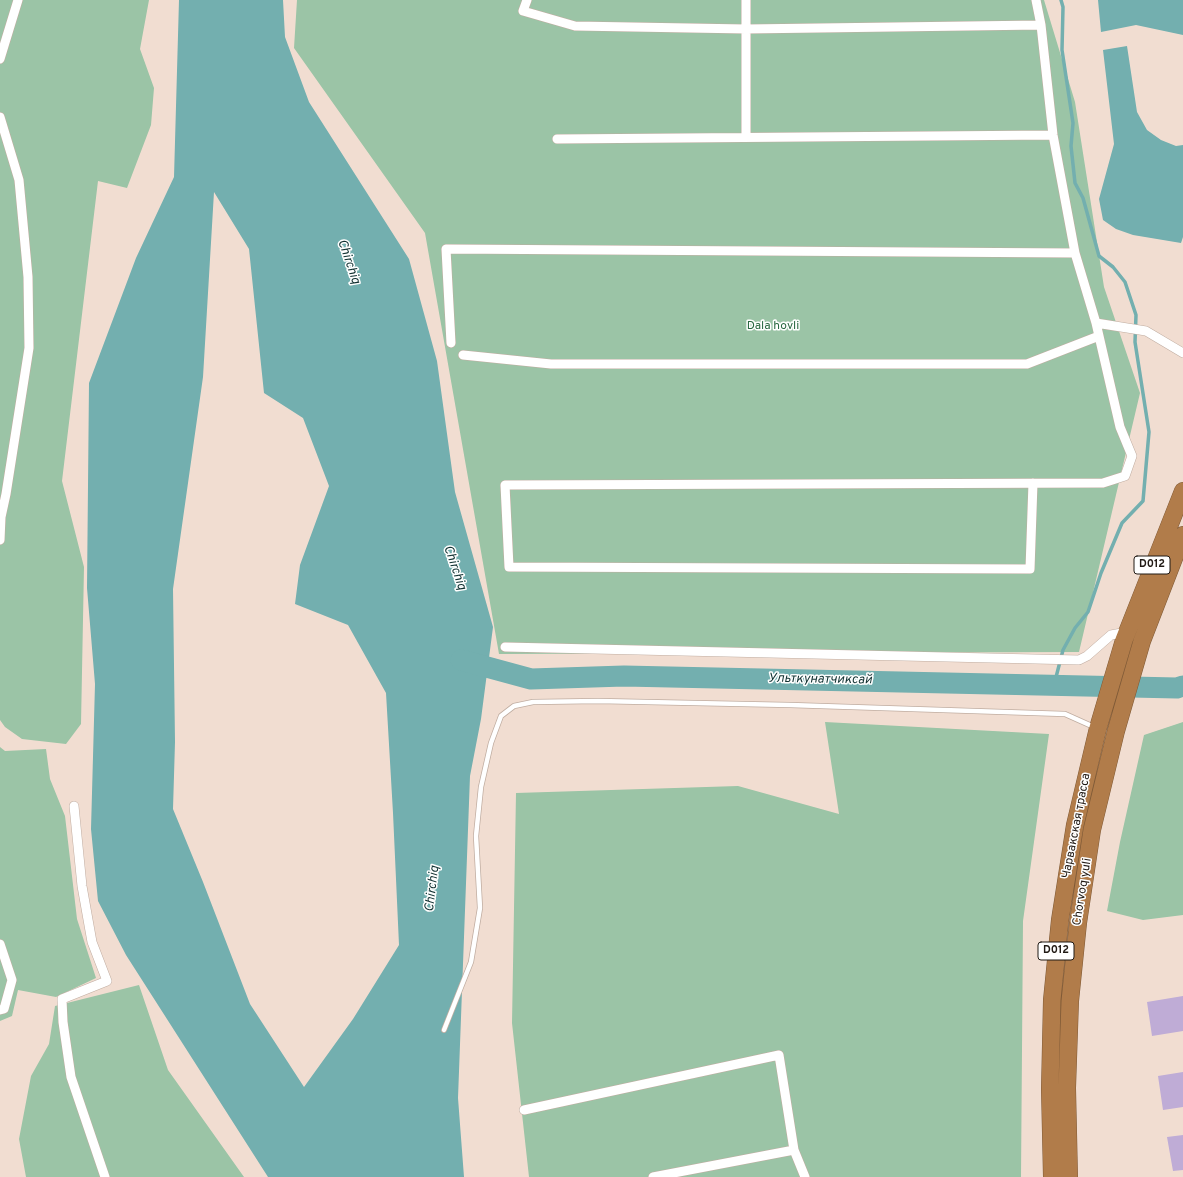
<!DOCTYPE html>
<html>
<head>
<meta charset="utf-8">
<style>
  body { margin:0 }
  canvas { display:block; background:#f1ddd1 }
</style>
</head>
<body>
<canvas width="1183" height="1177"></canvas>
<script>
const ctx = document.querySelector('canvas').getContext('2d');
ctx.lineJoin = 'round';
function fillPath(path, color) {
  ctx.fillStyle = color;
  ctx.fill(path, 'evenodd');
}
function poly(rows) {
  const path = new Path2D();
  for (const r of rows) {
    path.moveTo(r[0], r[1]);
    for (let i = 2; i < r.length; i += 2) path.lineTo(r[i], r[i + 1]);
  }
  return path;
}
function strokePath(path, color, width, dash) {
  ctx.strokeStyle = color;
  ctx.lineWidth = width;
  ctx.lineCap = dash ? 'butt' : 'round';
  ctx.setLineDash(dash || []);
  ctx.stroke(path);
}
function write(font, color, halo, rows, align = 'center') {
  ctx.font = font + ' Overpass,sans-serif';
  ctx.lineWidth = 3;
  ctx.setLineDash([]);
  ctx.textBaseline = 'middle';
  ctx.strokeStyle = halo;
  ctx.fillStyle = color;
  for (const [text, x, y, turn = 0] of rows) {
    ctx.save();
    ctx.translate(x, y);
    ctx.rotate((+turn || 0) * Math.PI / 180);
    ctx.textAlign = isNaN(turn) ? turn : align;
    if (halo) ctx.strokeText(text, 0, 0);
    ctx.fillText(text, 0, 0);
    ctx.restore();
  }
}
fillPath(poly([
  [0,0,149,0,140,49,154,88,151,125,127,188,98,181,62,481,84,567,81,724,66,744,22,739,5,727,0,720],
  [297,0,1044,0,1075,102,1104,287,1140,393,1079,652,499,654,425,233,294,48],
  [825,722,1049,734,1023,921,1021,1177,529,1177,512,1023,516,793,738,786,839,814],
  [1183,722,1183,915,1143,920,1107,911,1120,842,1144,735],
  [0,747,5,751,46,749,50,779,65,816,77,919,96,978,56,997,18,990,12,1016,0,1021],
  [139,985,168,1070,244,1177,26,1177,19,1139,31,1076,49,1044,55,1006]
]), '#9bc4a6');
fillPath(poly([
  [179,0,283,0,285,37,309,102,409,259,437,361,455,492,493,627,481,719,470,776,458,1098,464,1177,268,1177,126,955,98,901,91,829,95,684,87,588,89,383,136,258,174,177],
  [214,192,249,249,264,393,303,418,329,486,300,565,295,604,348,625,386,693,393,813,399,945,353,1019,304,1087,250,1004,203,882,173,809,175,742,173,589,203,377],
  [1098,0,1183,0,1183,35,1136,25,1101,32],
  [1127,46,1137,112,1147,130,1161,140,1176,146,1183,145,1183,237,1181,243,1133,235,1116,229,1103,220,1099,199,1114,144,1103,50]
]), '#73afaf');
strokePath(poly([
  [1054,685,1063,650,1075,628,1088,612,1101,573,1122,523,1143,501,1149,432,1135,342,1136,315,1125,282,1113,267,1099,256,1083,198,1075,183,1071,146,1073,123,1062,50,1063,7,1061,0]
]), '#73afaf', 3.5);
strokePath(poly([
  [461,660,531,679,624,676,1177,688,1183,686]
]), '#73afaf', 21);
fillPath(poly([
  [1183,996,1183,1031,1152,1036,1147,1002],
  [1183,1072,1183,1107,1163,1110,1158,1076],
  [1183,1135,1183,1170,1173,1171,1167,1137]
]), '#bfacd6');
const lane = poly([
  [444,1030,471,962,480,908,476,836,481,787,491,743,501,716,514,706,533,702,598,701,790,705,1065,714,1094,727]
]);
const street = poly([
  [527,0,523,11,575,26,746,29,1041,25],
  [0,59,18,0],
  [0,117,19,180,28,277,29,348,6,494,1,517,0,540],
  [746,137,746,0],
  [557,139,1053,135],
  [1096,323,1146,331,1183,353],
  [451,343,446,249,1075,253],
  [463,355,551,364,1027,364,1099,336],
  [1033,483,1030,569,509,567,505,485,1103,483,1125,476,1132,456,1120,427,1096,323,1075,253,1053,135,1041,25,1036,0],
  [505,647,1079,660,1087,656,1111,635,1127,632],
  [74,806,82,886,92,942,107,981,62,999,63,1022,71,1077,105,1177],
  [0,944,12,980,4,1009,0,1010],
  [524,1110,779,1055,794,1150,805,1177],
  [653,1177,794,1150]
]);
const highway = poly([
  [1052,1177,1050,1089,1052,1000,1060,920,1075,825,1098,728,1124,640,1183,491],
  [1069,1177,1067,1088,1070,1001,1078,923,1092,830,1116,731,1142,641,1183,535]
]);
strokePath(lane, '#c0ada1', 6);
strokePath(street, '#c0ada1', 10);
strokePath(highway, '#7f5a37', 18);
strokePath(lane, '#fff', 4.5);
strokePath(street, '#fff', 9);
strokePath(highway, '#b17c4a', 17);
for (const [x, y, w] of [
  [1152,565,36],
  [1056,951,36]
]) {
  const box = new Path2D();
  box.roundRect(x - w / 2, y - 9, w, 18, 3);
  ctx.fillStyle = '#fff';
  ctx.fill(box);
  strokePath(box, '#211a15', 1);
}
write('bold 11px', '#211a15', null, [
  ["D012",1152,565],
  ["D012",1056,951]
]);
write('12px', '#27673f', '#fff', [
  ["Dala hovli",773,327]
]);
write('12px', '#211a15', '#fff', [
  ["Чарвакская трасса",1077,826,-79],
  ["Chorvoq yuli",1083,892,-81]
]);
write('italic 13px', '#123232', '#fff', [
  ["Chirchiq",348,262,71],
  ["Chirchiq",454,568,71],
  ["Ульткунатчиксай",820,680,1],
  ["Chirchiq",433,889,-83]
]);
</script>
</body>
</html>
